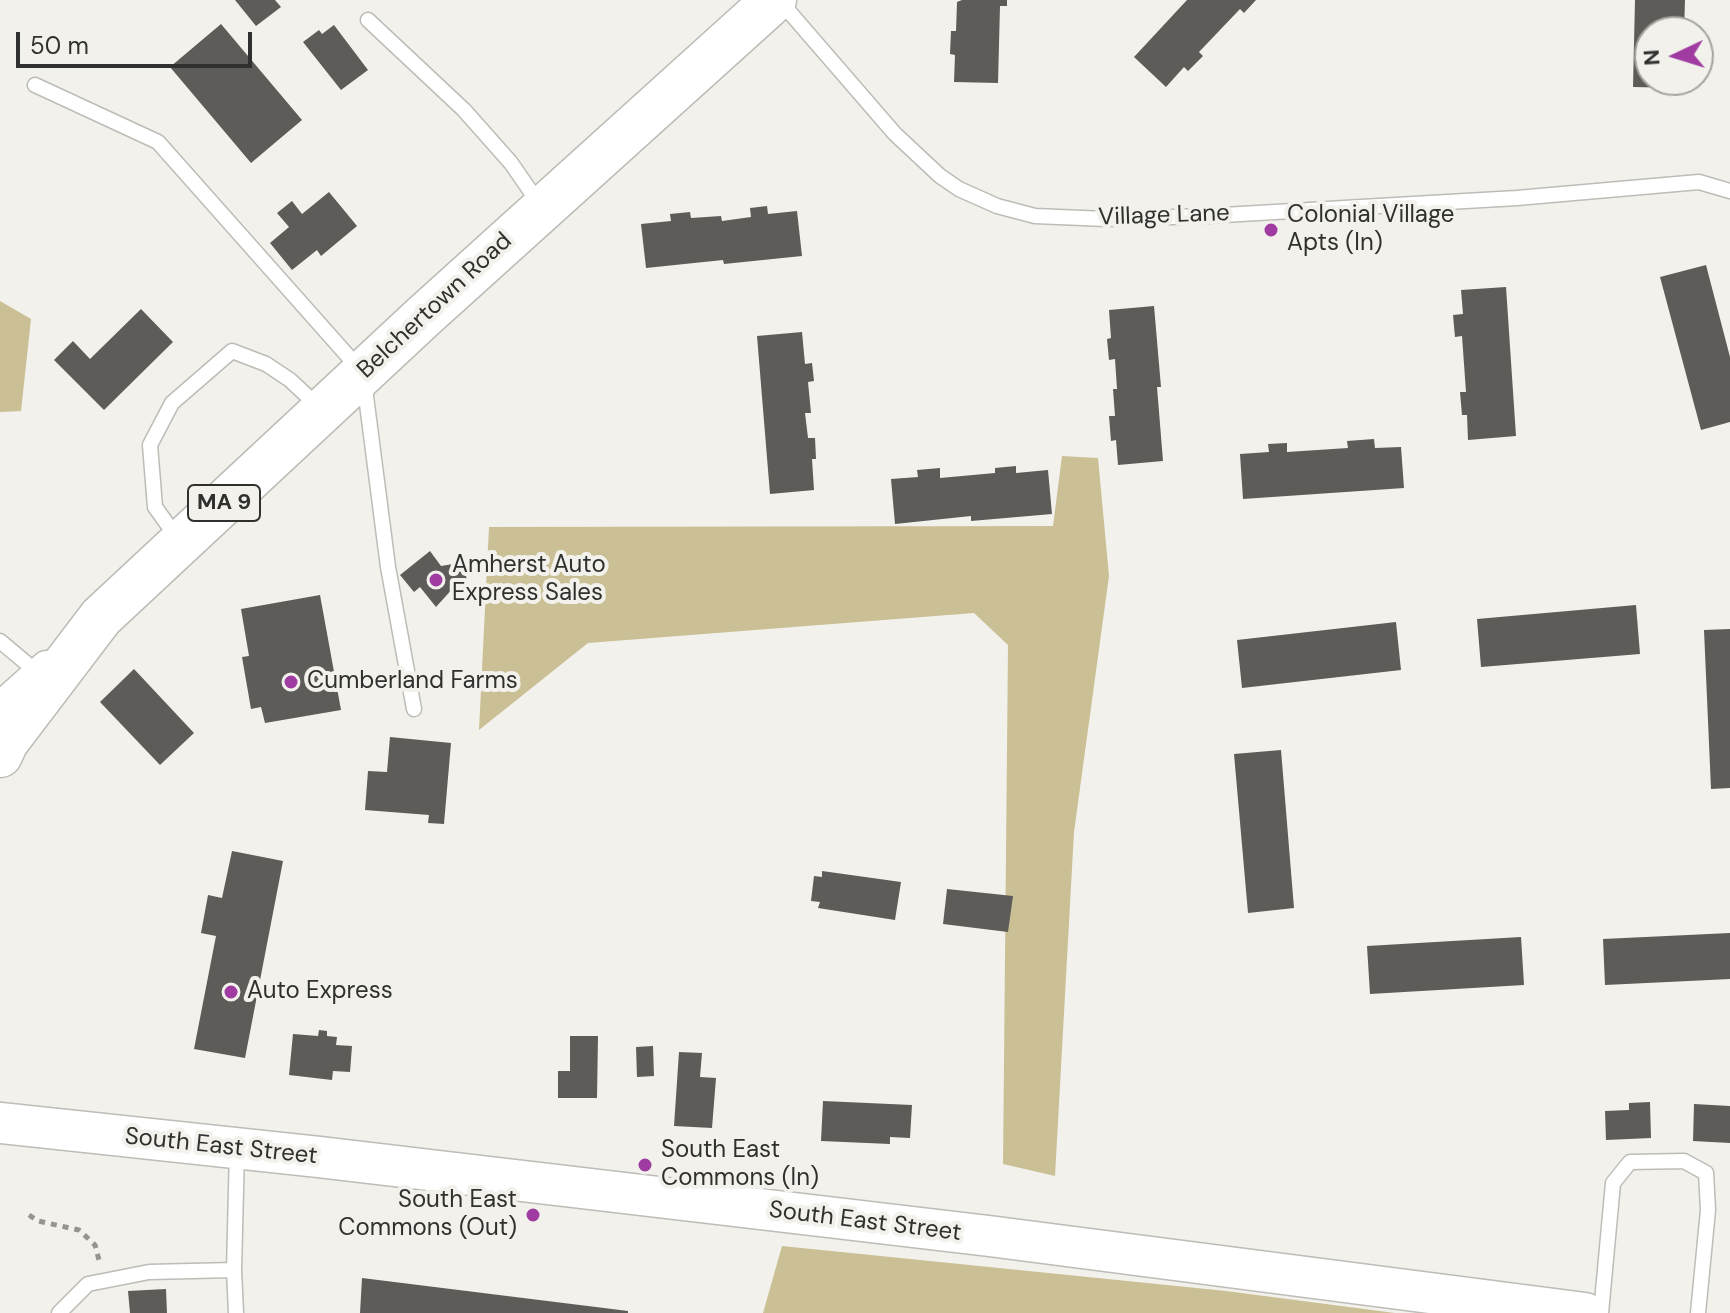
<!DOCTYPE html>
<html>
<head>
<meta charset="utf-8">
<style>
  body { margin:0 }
  #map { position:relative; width:1730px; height:1313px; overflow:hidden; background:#f2f1ec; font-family:"DM Sans",sans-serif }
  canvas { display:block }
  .north { position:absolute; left:1634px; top:16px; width:80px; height:80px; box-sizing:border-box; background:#f2f1ec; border:2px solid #a4a4a0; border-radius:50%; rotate:266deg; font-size:22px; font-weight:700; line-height:32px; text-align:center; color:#30302e }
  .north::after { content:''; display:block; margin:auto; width:28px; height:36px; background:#9f3ba1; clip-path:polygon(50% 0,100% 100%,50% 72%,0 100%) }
  .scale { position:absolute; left:16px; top:32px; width:236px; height:36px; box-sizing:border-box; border:4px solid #30302e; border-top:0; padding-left:10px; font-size:24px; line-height:28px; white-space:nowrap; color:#30302e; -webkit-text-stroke:6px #f2f1ec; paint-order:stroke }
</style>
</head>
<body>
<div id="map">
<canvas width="1730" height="1313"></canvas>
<div class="north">N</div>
<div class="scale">50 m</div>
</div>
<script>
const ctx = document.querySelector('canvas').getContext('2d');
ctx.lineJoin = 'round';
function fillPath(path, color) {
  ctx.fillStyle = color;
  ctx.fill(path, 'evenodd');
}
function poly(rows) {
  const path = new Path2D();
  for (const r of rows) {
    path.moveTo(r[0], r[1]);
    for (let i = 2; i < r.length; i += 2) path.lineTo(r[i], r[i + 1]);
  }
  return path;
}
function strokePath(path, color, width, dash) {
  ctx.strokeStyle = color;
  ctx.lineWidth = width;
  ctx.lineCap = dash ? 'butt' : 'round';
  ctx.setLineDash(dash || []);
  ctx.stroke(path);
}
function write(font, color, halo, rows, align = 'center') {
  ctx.font = font + ' "DM Sans",sans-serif';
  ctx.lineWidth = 8;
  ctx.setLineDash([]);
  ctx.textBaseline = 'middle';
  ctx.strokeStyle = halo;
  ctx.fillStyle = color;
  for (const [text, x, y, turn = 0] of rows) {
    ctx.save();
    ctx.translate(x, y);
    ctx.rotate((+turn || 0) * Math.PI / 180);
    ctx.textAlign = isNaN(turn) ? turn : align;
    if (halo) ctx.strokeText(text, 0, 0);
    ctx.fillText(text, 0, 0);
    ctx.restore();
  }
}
fillPath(poly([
  [0,301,31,319,21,411,0,412],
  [1062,456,1098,458,1109,576,1074,832,1055,1176,1003,1164,1008,645,974,613,588,643,479,730,489,527,1053,526],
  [782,1246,1226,1291,1395,1313,763,1313]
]), '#cbc095');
fillPath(poly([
  [235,0,275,0,281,7,256,26],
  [962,0,1007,0,1007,6,1000,6,998,83,954,82,955,55,950,54,951,31,956,31,957,2],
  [1187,0,1256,0,1244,13,1240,9,1199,52,1203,56,1188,71,1184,67,1166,87,1134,57],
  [1635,0,1685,0,1684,32,1650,32,1650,80,1683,80,1683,88,1633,87],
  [221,24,302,120,251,163,170,67],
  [334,25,368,70,341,90,303,42,319,30,322,34],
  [329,192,357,226,321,256,317,250,292,270,270,243,289,227,277,213,292,201,302,214],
  [767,206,768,214,797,211,802,256,724,264,723,260,646,268,641,224,671,221,670,214,690,212,691,218,721,216,722,221,751,217,750,208],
  [1706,265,1730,357,1730,422,1701,430,1660,277],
  [1506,287,1516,436,1468,440,1467,415,1462,415,1460,392,1466,392,1462,336,1455,337,1453,315,1463,314,1461,290],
  [1154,306,1161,387,1157,387,1163,461,1118,465,1116,440,1111,441,1109,416,1115,416,1113,389,1117,389,1115,359,1109,360,1107,339,1111,338,1109,310],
  [141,309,173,342,104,410,54,360,73,341,90,359],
  [802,332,805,364,812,363,814,381,808,382,811,413,805,413,808,438,815,438,816,459,812,459,814,490,770,494,757,336],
  [1374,439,1375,448,1401,447,1404,488,1243,499,1240,454,1269,452,1268,444,1287,443,1287,452,1348,448,1347,441],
  [1016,466,1016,473,1048,470,1052,514,971,521,971,516,895,524,891,479,918,477,917,470,940,468,940,478,995,473,995,468],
  [430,551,441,566,465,562,467,586,455,586,436,607,420,587,414,592,400,575],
  [320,595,341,710,265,723,261,707,251,709,242,657,249,656,241,609],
  [1636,605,1640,654,1481,667,1477,619],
  [1396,622,1401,670,1242,688,1237,640],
  [1730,629,1730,788,1711,789,1704,630],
  [134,669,194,733,160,765,100,702],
  [390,737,451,743,444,824,428,823,429,815,365,810,368,771,387,772],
  [1281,750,1294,908,1248,913,1234,754],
  [232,851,283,861,245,1058,194,1049,216,936,201,933,208,895,222,898],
  [822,871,901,882,895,920,818,908,820,902,811,901,814,876,822,877],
  [947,889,1013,896,1008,932,943,924],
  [1730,933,1730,979,1605,985,1603,939],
  [1521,937,1524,985,1370,994,1367,946],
  [319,1030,327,1031,327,1036,337,1037,336,1045,352,1046,350,1072,333,1071,332,1080,289,1075,293,1034,318,1036],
  [570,1036,598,1036,597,1098,558,1098,558,1071,570,1071],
  [653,1046,654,1076,637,1077,636,1047],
  [679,1052,702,1053,700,1077,716,1078,712,1128,674,1126],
  [823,1101,912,1105,910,1138,890,1137,890,1144,821,1141],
  [1650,1102,1651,1138,1606,1140,1605,1111,1629,1110,1629,1103],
  [1694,1104,1730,1106,1730,1143,1693,1141],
  [362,1278,628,1311,628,1313,360,1313],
  [166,1289,167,1313,130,1313,128,1291]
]), '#5d5c58');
const lane = poly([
  [779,0,895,134,940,176,959,189,997,206,1035,216,1106,219,1206,216,1517,198,1699,182,1730,191],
  [368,20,464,110,511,163,540,205],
  [35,85,158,142,363,373,388,567,414,709],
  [178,539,155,507,150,445,172,403,232,351,266,364,290,380,320,408],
  [0,641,38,673],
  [234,1270,236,1313],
  [59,1313,88,1284,149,1272,234,1270,237,1149],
  [1601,1313,1613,1183,1630,1162,1684,1161,1706,1173,1708,1210,1698,1313]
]);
const street = poly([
  [0,706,46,665]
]);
const secondary = poly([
  [0,1123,319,1157,989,1236,1585,1313]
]);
const highway = poly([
  [0,755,6,742,101,617,424,316,774,0]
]);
strokePath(lane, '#bdbcb7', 17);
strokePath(street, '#bdbcb7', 31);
strokePath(secondary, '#bdbcb7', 43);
strokePath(highway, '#bdbcb7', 47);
strokePath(poly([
  [29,1215,38,1221,79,1230,95,1245,99,1260]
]), '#959491', 5, [6, 6]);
strokePath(lane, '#fff', 14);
strokePath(street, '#fff', 28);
strokePath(secondary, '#fff', 40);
strokePath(highway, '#fff', 44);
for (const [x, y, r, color] of [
  [1271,230,8,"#9f3ba1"],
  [436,580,8,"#9f3ba1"],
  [291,682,8,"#9f3ba1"],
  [231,992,8,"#9f3ba1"],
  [645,1165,8,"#9f3ba1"],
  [533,1215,8,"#9f3ba1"]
]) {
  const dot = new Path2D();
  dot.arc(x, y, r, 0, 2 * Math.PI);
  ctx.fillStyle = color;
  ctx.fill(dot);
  strokePath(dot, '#f2f1ec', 3);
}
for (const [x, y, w] of [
  [224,503,72]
]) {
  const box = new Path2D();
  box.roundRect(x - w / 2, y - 18, w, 36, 6);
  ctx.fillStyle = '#f2f1ec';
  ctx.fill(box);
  strokePath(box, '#30302e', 2);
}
write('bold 22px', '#30302e', null, [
  ["MA 9",224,503]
]);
write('24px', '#30302e', '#f2f1ec', [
  ["Village Lane",1164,216,-2],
  ["Belchertown Road",435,306,-43],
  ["South East Street",221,1147,6],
  ["South East Street",865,1222,7]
]);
write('24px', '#30302e', '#f2f1ec', [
  ["Colonial Village",1287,216],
  ["Apts (In)",1287,244],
  ["Amherst Auto",452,566],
  ["Express Sales",452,594],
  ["Cumberland Farms",307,682],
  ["Auto Express",247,992],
  ["South East",661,1151],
  ["Commons (In)",661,1179],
  ["South East",517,1201,"right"],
  ["Commons (Out)",517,1229,"right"]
], 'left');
</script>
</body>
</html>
